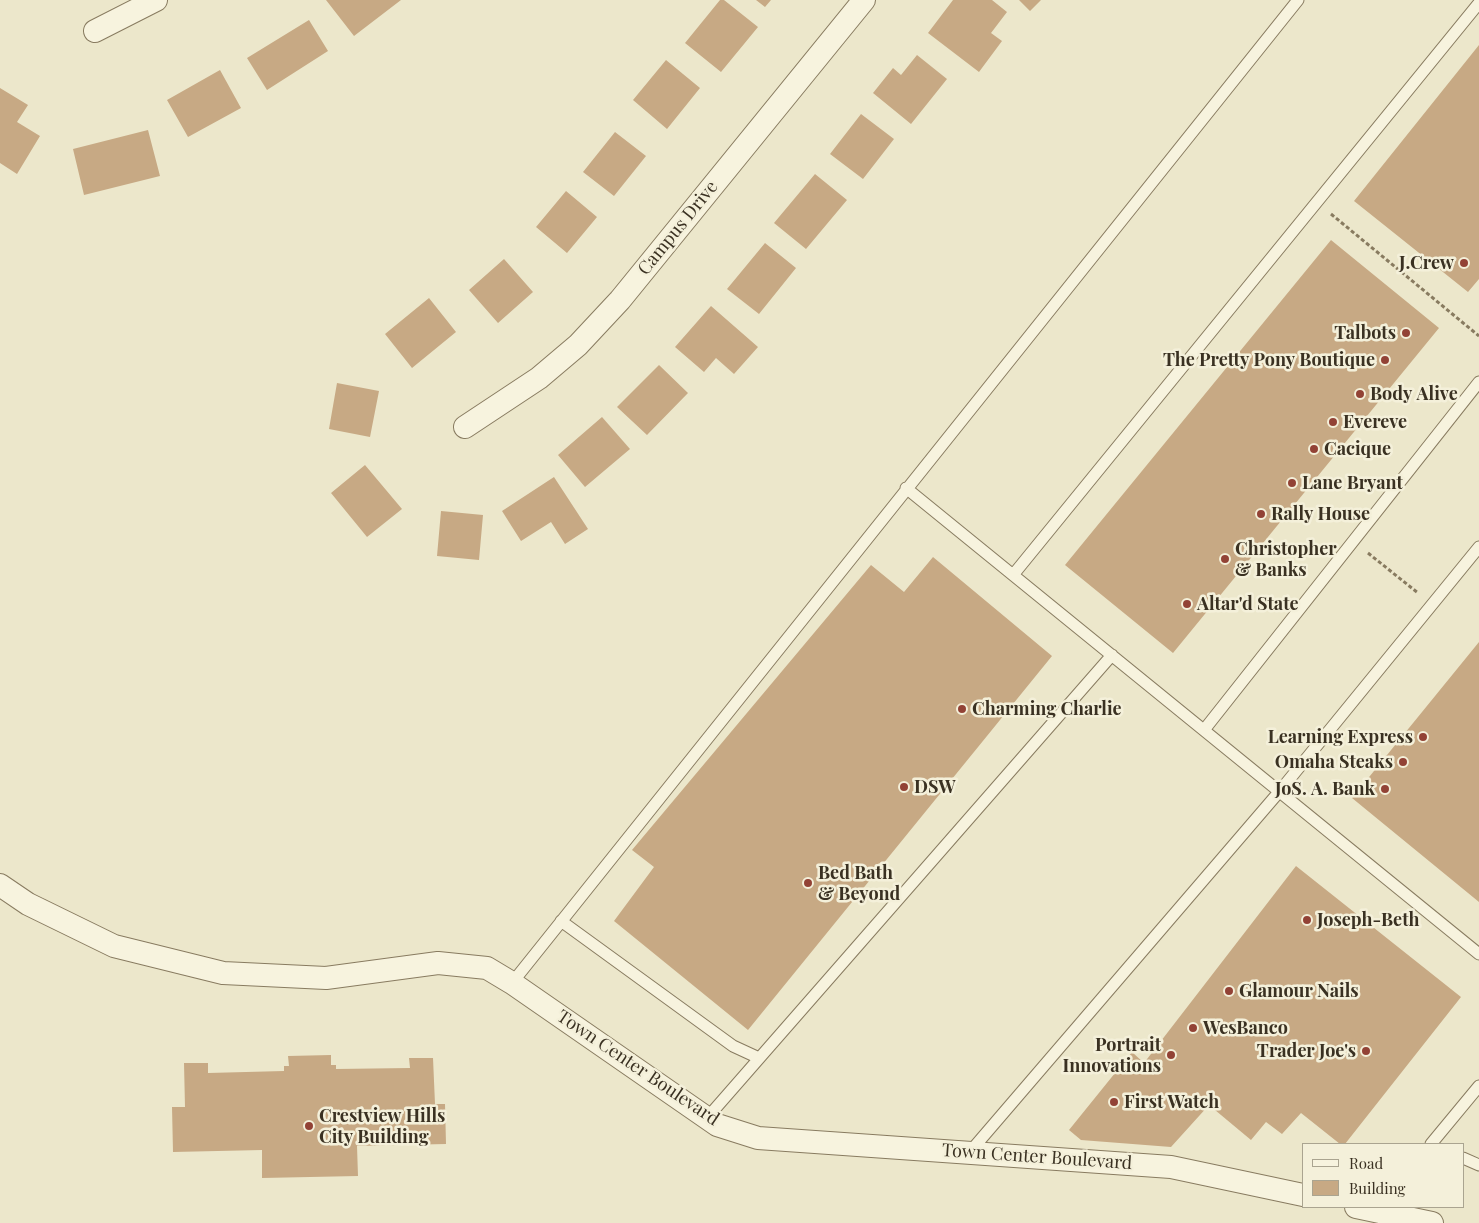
<!DOCTYPE html>
<html>
<head>
<meta charset="utf-8">
<style>
  body { margin:0 }
  #map { position:relative; width:1479px; height:1223px; overflow:hidden; background:#ece7cb; font-family:"Playfair Display",serif }
  canvas { display:block }
  .legend { position:absolute; left:1302px; top:1143px; width:162px; height:65px; box-sizing:border-box; background:#f4f0da; border:1px solid #aaa490; margin:0; padding:6px 9px; list-style:none; font-size:15px; color:#3a3122 }
  .legend li { display:flex; align-items:center; gap:10px; height:25px }
  .legend b { width:25px; border:1px solid #aaa490 }
</style>
</head>
<body>
<div id="map">
<canvas width="1479" height="1223"></canvas>
<ul class="legend">
<li><b style="height:6px;background:#f7f3de"></b>Road</li>
<li><b style="height:14px;background:#c7a984"></b>Building</li>
</ul>
</div>
<script>
const ctx = document.querySelector('canvas').getContext('2d');
ctx.lineJoin = 'round';
function fillPath(path, color) {
  ctx.fillStyle = color;
  ctx.fill(path, 'evenodd');
}
function poly(rows) {
  const path = new Path2D();
  for (const r of rows) {
    path.moveTo(r[0], r[1]);
    for (let i = 2; i < r.length; i += 2) path.lineTo(r[i], r[i + 1]);
  }
  return path;
}
function strokePath(path, color, width, dash) {
  ctx.strokeStyle = color;
  ctx.lineWidth = width;
  ctx.lineCap = dash ? 'butt' : 'round';
  ctx.setLineDash(dash || []);
  ctx.stroke(path);
}
function write(font, color, halo, rows, align = 'center') {
  ctx.font = font + ' "Playfair Display",serif';
  ctx.lineWidth = 5;
  ctx.setLineDash([]);
  ctx.textBaseline = 'middle';
  ctx.strokeStyle = halo;
  ctx.fillStyle = color;
  for (const [text, x, y, turn = 0] of rows) {
    ctx.save();
    ctx.translate(x, y);
    ctx.rotate((+turn || 0) * Math.PI / 180);
    ctx.textAlign = isNaN(turn) ? turn : align;
    if (halo) ctx.strokeText(text, 0, 0);
    ctx.fillText(text, 0, 0);
    ctx.restore();
  }
}
fillPath(poly([
  [326,0,401,0,354,36],
  [720,0,724,0,758,27,721,72,685,43],
  [756,0,771,0,765,7],
  [953,0,992,0,1007,12,991,33,1002,41,979,72,928,33],
  [1019,0,1041,0,1030,11],
  [309,20,328,51,267,90,247,58],
  [1479,45,1479,279,1468,292,1354,201],
  [917,55,947,79,911,124,873,93,893,68,901,75],
  [666,60,700,88,667,129,633,100],
  [220,70,241,108,188,137,167,100],
  [0,88,28,105,17,122,40,136,17,174,0,163],
  [861,114,894,139,863,179,830,154],
  [148,130,160,176,84,195,73,149],
  [615,132,646,156,614,196,583,172],
  [815,174,847,200,806,249,774,223],
  [566,191,597,217,567,253,536,227],
  [1331,240,1439,328,1173,653,1065,565],
  [765,243,796,268,759,314,727,289],
  [504,259,533,292,498,323,469,290],
  [429,298,456,332,412,368,385,334],
  [711,306,758,347,734,374,716,358,704,372,675,347],
  [659,365,688,393,647,435,617,407],
  [337,383,379,391,370,437,329,429],
  [602,417,630,449,585,487,558,455],
  [365,465,402,509,367,537,331,493],
  [554,477,588,529,565,544,551,522,521,541,502,511],
  [441,511,483,515,479,560,437,556],
  [933,557,1052,656,748,1030,614,921,654,867,632,850,871,565,904,592],
  [1479,642,1479,902,1352,798],
  [1296,866,1461,997,1345,1144,1340,1144,1301,1113,1282,1134,1266,1122,1251,1140,1209,1105,1171,1147,1081,1140,1069,1130,1132,1052,1144,1063],
  [331,1055,331,1065,336,1065,336,1069,410,1068,409,1058,433,1058,435,1104,445,1104,446,1144,357,1146,358,1176,262,1178,262,1150,173,1152,172,1107,185,1107,184,1063,208,1063,208,1073,284,1071,284,1066,289,1066,288,1056]
]), '#c7a984');
const service = poly([
  [906,488,1479,954],
  [1013,575,1479,3],
  [1204,730,1479,382],
  [561,921,733,1046,759,1058],
  [512,983,1298,0],
  [707,1118,1112,655],
  [1431,1144,1479,1086],
  [969,1153,1279,792,1479,547],
  [1463,1158,1479,1165]
]);
const minor = poly([
  [95,31,156,0],
  [465,427,539,378,578,345,620,300,864,0],
  [0,885,28,904,114,946,223,973,326,978,438,963,487,968,512,983,717,1125,758,1138,1171,1167,1303,1195],
  [1356,1207,1432,1223]
]);
strokePath(service, '#887b60', 13);
strokePath(minor, '#887b60', 24);
strokePath(poly([
  [1331,214,1479,336],
  [1368,553,1418,593]
]), '#887b60', 3, [4, 2.5]);
strokePath(service, '#f7f3de', 11);
strokePath(minor, '#f7f3de', 22);
for (const [x, y, r, color] of [
  [1464,263,5,"#924235"],
  [1406,333,5,"#924235"],
  [1385,360,5,"#924235"],
  [1360,394,5,"#924235"],
  [1333,422,5,"#924235"],
  [1314,449,5,"#924235"],
  [1292,483,5,"#924235"],
  [1261,514,5,"#924235"],
  [1225,559,5,"#924235"],
  [1187,604,5,"#924235"],
  [962,709,5,"#924235"],
  [1423,737,5,"#924235"],
  [1403,762,5,"#924235"],
  [904,787,5,"#924235"],
  [1385,789,5,"#924235"],
  [808,883,5,"#924235"],
  [1307,920,5,"#924235"],
  [1229,991,5,"#924235"],
  [1193,1028,5,"#924235"],
  [1366,1051,5,"#924235"],
  [1171,1055,5,"#924235"],
  [1114,1102,5,"#924235"],
  [309,1126,5,"#924235"]
]) {
  const dot = new Path2D();
  dot.arc(x, y, r, 0, 2 * Math.PI);
  ctx.fillStyle = color;
  ctx.fill(dot);
  strokePath(dot, '#f4f0da', 2);
}
write('18px', '#3a3122', '#f4f0da', [
  ["Campus Drive",678,228,-51],
  ["Town Center Boulevard",638,1068,34],
  ["Town Center Boulevard",1037,1157,4]
]);
write('bold 18px', '#3a3122', '#f4f0da', [
  ["J.Crew",1454,263,"right"],
  ["Talbots",1396,333,"right"],
  ["The Pretty Pony Boutique",1375,360,"right"],
  ["Body Alive",1370,394],
  ["Evereve",1343,422],
  ["Cacique",1324,449],
  ["Lane Bryant",1302,483],
  ["Rally House",1271,514],
  ["Christopher",1235,549],
  ["& Banks",1235,570],
  ["Altar'd State",1197,604],
  ["Charming Charlie",972,709],
  ["Learning Express",1413,737,"right"],
  ["Omaha Steaks",1393,762,"right"],
  ["DSW",914,787],
  ["JoS. A. Bank",1375,789,"right"],
  ["Bed Bath",818,873],
  ["& Beyond",818,894],
  ["Joseph-Beth",1317,920],
  ["Glamour Nails",1239,991],
  ["WesBanco",1203,1028],
  ["Portrait",1161,1045,"right"],
  ["Innovations",1161,1066,"right"],
  ["Trader Joe's",1356,1051,"right"],
  ["First Watch",1124,1102],
  ["Crestview Hills",319,1116],
  ["City Building",319,1137]
], 'left');
</script>
</body>
</html>
